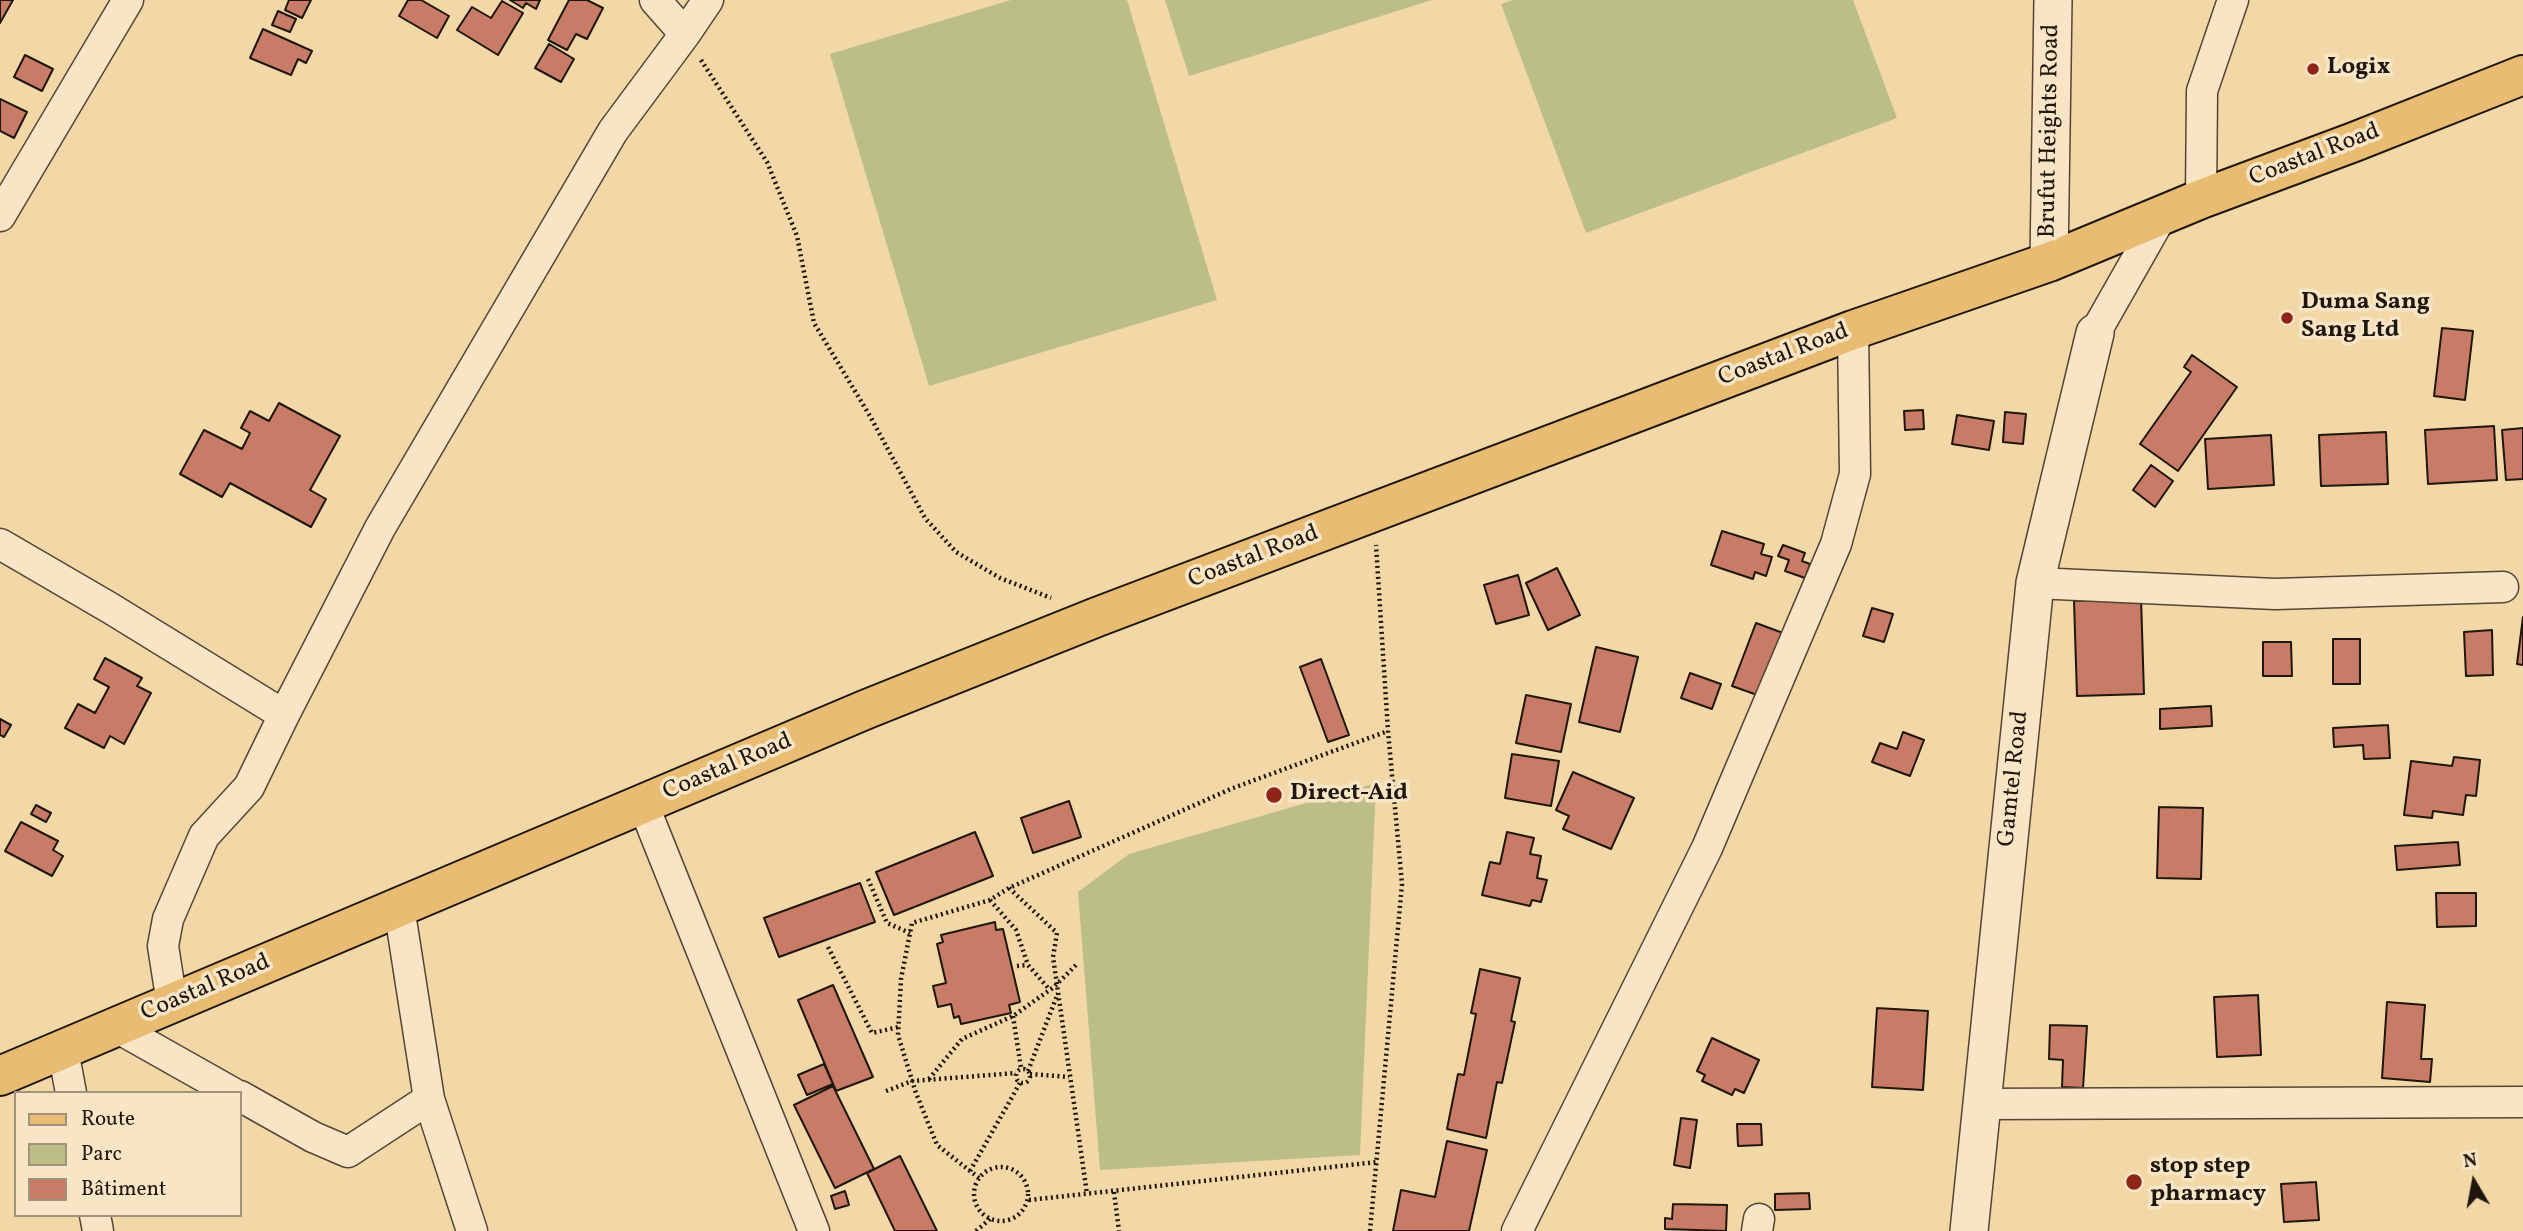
<!DOCTYPE html>
<html>
<head>
<meta charset="utf-8">
<style>
  body { margin:0 }
  #map { position:relative; width:2523px; height:1231px; overflow:hidden; background:#f2d7a7; font-family:Vollkorn,serif }
  canvas { display:block }
  .legend { position:absolute; left:14px; top:1091px; width:228px; height:126px; box-sizing:border-box; background:#f7e5c6; border:2px solid #a1927c; margin:0; padding:9px 12px; list-style:none; font-size:21px; color:#1f160d }
  .legend li { display:flex; align-items:center; gap:14px; height:35px }
  .legend b { width:35px; border:2px solid #a1927c }
  .north { position:absolute; left:2439px; top:1147px; width:70px; height:70px; -webkit-text-stroke:5px #f7e5c6; paint-order:stroke; rotate:350deg; font-size:19px; font-weight:700; line-height:28px; text-align:center; color:#1f160d }
  .north::after { content:''; display:block; margin:auto; width:24px; height:32px; background:#1f160d; clip-path:polygon(50% 0,100% 100%,50% 72%,0 100%) }
</style>
</head>
<body>
<div id="map">
<canvas width="2523" height="1231"></canvas>
<ul class="legend">
<li><b style="height:9px;background:#e9bc74"></b>Route</li>
<li><b style="height:19px;background:#bbbe87"></b>Parc</li>
<li><b style="height:19px;background:#c87b66"></b>Bâtiment</li>
</ul>
<div class="north">N</div>
</div>
<script>
const ctx = document.querySelector('canvas').getContext('2d');
ctx.lineJoin = 'round';
function fillPath(path, color) {
  ctx.fillStyle = color;
  ctx.fill(path, 'evenodd');
}
function poly(rows) {
  const path = new Path2D();
  for (const r of rows) {
    if (r.length === 3) {
      path.moveTo(r[0] + r[2], r[1]);
      path.arc(r[0], r[1], r[2], 0, 2 * Math.PI);
      continue;
    }
    path.moveTo(r[0], r[1]);
    for (let i = 2; i < r.length; i += 2) path.lineTo(r[i], r[i + 1]);
  }
  return path;
}
function strokePath(path, color, width, dash) {
  ctx.strokeStyle = color;
  ctx.lineWidth = width;
  ctx.lineCap = dash ? 'butt' : 'round';
  ctx.setLineDash(dash || []);
  ctx.stroke(path);
}
function write(font, color, halo, rows, align = 'center') {
  ctx.font = font + ' Vollkorn,serif';
  ctx.lineWidth = 7;
  ctx.setLineDash([]);
  ctx.textBaseline = 'middle';
  ctx.strokeStyle = halo;
  ctx.fillStyle = color;
  for (const [text, x, y, turn = 0] of rows) {
    ctx.save();
    ctx.translate(x, y);
    ctx.rotate((+turn || 0) * Math.PI / 180);
    ctx.textAlign = isNaN(turn) ? turn : align;
    if (halo) ctx.strokeText(text, 0, 0);
    ctx.fillText(text, 0, 0);
    ctx.restore();
  }
}
fillPath(poly([
  [1011,0,1127,0,1217,300,929,386,830,54],
  [1165,0,1432,0,1189,76],
  [1513,0,1853,0,1897,118,1586,233,1501,4],
  [1376,783,1360,1155,1100,1170,1078,892,1129,854]
]), '#bbbe87');
const building = poly([
  [0,0,13,0,0,23,0,0],
  [289,0,311,0,302,18,285,10,289,0],
  [408,0,421,0,449,16,437,38,399,16,408,0],
  [510,0,540,0,536,9,526,3,523,8,510,0],
  [569,0,587,0,603,8,587,39,576,34,567,50,548,40,569,0],
  [502,1,523,13,498,55,457,30,472,7,491,18,502,1],
  [278,11,296,19,290,32,272,25,278,11],
  [263,29,312,51,306,63,298,59,291,75,250,58,263,29],
  [549,44,574,59,561,82,535,68,549,44],
  [25,55,53,69,42,91,14,77,25,55],
  [0,99,27,112,14,138,0,131,0,99],
  [2442,328,2473,331,2465,400,2434,396,2442,328],
  [2192,355,2237,387,2178,471,2140,444,2191,372,2184,367,2192,355],
  [279,403,340,436,310,490,326,499,311,527,230,483,222,497,180,474,204,430,242,449,250,433,241,428,250,411,269,421,279,403],
  [1923,410,1924,429,1905,430,1904,411,1923,410],
  [2005,412,2026,414,2023,444,2003,442,2005,412],
  [1957,415,1994,421,1989,450,1952,444,1957,415],
  [2494,426,2497,480,2428,484,2425,430,2494,426],
  [2523,428,2523,479,2506,480,2502,430,2523,428],
  [2386,432,2388,484,2321,486,2319,435,2386,432],
  [2271,435,2274,485,2208,489,2205,439,2271,435],
  [2151,465,2173,481,2155,507,2133,490,2151,465],
  [1722,531,1764,544,1761,554,1772,557,1766,576,1755,572,1753,579,1711,565,1722,531],
  [1783,545,1805,553,1802,561,1810,564,1805,578,1785,571,1789,560,1778,556,1783,545],
  [1557,568,1580,615,1548,630,1526,583,1557,568],
  [1518,575,1529,615,1496,624,1484,585,1518,575],
  [2141,598,2144,694,2077,696,2074,601,2141,598],
  [1872,608,1893,614,1884,642,1863,636,1872,608],
  [2523,617,2523,665,2517,664,2523,617],
  [1756,623,1783,633,1760,696,1732,686,1756,623],
  [2492,630,2493,675,2466,676,2464,632,2492,630],
  [2333,639,2360,639,2360,684,2333,684,2333,639],
  [2263,642,2291,642,2292,676,2263,676,2263,642],
  [1596,647,1638,657,1620,732,1579,722,1596,647],
  [105,658,142,678,137,686,151,693,124,744,110,736,104,748,65,728,78,704,95,713,109,687,94,679,105,658],
  [1321,659,1349,735,1328,742,1300,667,1321,659],
  [1690,673,1721,684,1712,709,1681,698,1690,673],
  [1526,695,1571,704,1561,752,1516,743,1526,695],
  [2211,706,2212,726,2160,729,2160,709,2211,706],
  [0,719,11,725,4,737,0,735,0,719],
  [2388,725,2390,758,2364,759,2363,745,2334,747,2333,728,2388,725],
  [1903,732,1924,740,1910,776,1872,762,1880,743,1897,749,1903,732],
  [1512,754,1559,761,1551,806,1505,798,1512,754],
  [2454,757,2480,760,2476,796,2466,795,2463,815,2433,811,2432,818,2404,815,2411,761,2452,766,2454,757],
  [1573,772,1634,798,1611,849,1563,829,1569,816,1556,810,1573,772],
  [1069,801,1081,837,1033,853,1021,818,1069,801],
  [36,805,51,813,46,822,31,814,36,805],
  [2159,807,2203,808,2201,879,2157,878,2159,807],
  [21,822,58,841,53,850,63,856,52,876,5,851,21,822],
  [975,832,993,876,894,915,876,872,975,832],
  [1507,832,1534,838,1530,854,1541,856,1537,878,1547,880,1541,902,1532,900,1530,906,1482,895,1490,862,1500,864,1507,832],
  [2458,842,2460,865,2397,870,2395,846,2458,842],
  [860,883,875,922,779,957,764,918,860,883],
  [2436,893,2476,893,2476,926,2437,927,2436,893],
  [995,922,996,930,1003,929,1020,1002,1009,1005,1011,1013,961,1024,959,1016,954,1018,951,1004,938,1007,933,986,946,983,937,944,943,942,941,935,995,922],
  [1480,969,1520,978,1511,1021,1515,1022,1502,1083,1497,1082,1486,1138,1447,1129,1458,1074,1464,1075,1476,1014,1471,1013,1480,969],
  [833,985,873,1077,836,1091,798,1000,833,985],
  [2258,995,2261,1055,2217,1057,2214,997,2258,995],
  [2387,1002,2425,1005,2421,1059,2432,1059,2430,1082,2382,1078,2387,1002],
  [1877,1008,1928,1011,1923,1090,1872,1087,1877,1008],
  [2050,1025,2087,1026,2083,1088,2062,1087,2063,1060,2049,1059,2050,1025],
  [1712,1038,1759,1060,1744,1093,1735,1089,1732,1095,1702,1081,1705,1075,1697,1071,1712,1038],
  [824,1064,833,1084,807,1095,798,1075,824,1064],
  [833,1086,874,1169,835,1188,794,1105,833,1086],
  [1681,1118,1697,1120,1690,1168,1674,1165,1681,1118],
  [1737,1124,1761,1124,1762,1145,1738,1146,1737,1124],
  [1447,1141,1487,1150,1469,1231,1393,1231,1401,1190,1435,1197,1447,1141],
  [900,1156,937,1231,895,1231,867,1173,900,1156],
  [2316,1182,2319,1220,2284,1222,2281,1184,2316,1182],
  [845,1191,849,1205,835,1209,831,1196,845,1191],
  [1809,1193,1810,1209,1775,1210,1775,1194,1809,1193],
  [1673,1204,1727,1205,1726,1231,1665,1229,1665,1218,1672,1219,1673,1204]
]);
fillPath(building, '#c87b66');
strokePath(building, '#1f160d', 2);
const minor = poly([
  [655,0,685,34],
  [2201,199,2202,91,2233,0],
  [0,216,128,0],
  [2095,333,2162,215],
  [0,544,110,608,284,715,249,787,204,836,168,919,163,946,172,1003],
  [2035,583,2275,594,2503,587],
  [284,715,380,528,613,131,685,34,708,0],
  [643,804,814,1231],
  [399,907,429,1099,472,1231],
  [116,1027,233,1093],
  [63,1050,71,1093],
  [240,1096,313,1137,348,1152,429,1099],
  [1981,1104,2523,1102],
  [95,1215,98,1231],
  [1517,1231,1707,848,1836,544,1855,474,1853,330],
  [1757,1231,1759,1219]
]);
const tertiary = poly([
  [2049,262,2053,0],
  [1969,1231,2035,583,2095,333]
]);
const primary = poly([
  [0,1076,867,709,1097,617,1853,330,2049,262,2201,199,2354,142,2523,75]
]);
strokePath(minor, '#544634', 33);
strokePath(tertiary, '#544634', 40);
strokePath(primary, '#1f160d', 42);
strokePath(poly([
  [701,60,767,162,797,236,814,323,870,416,925,518,956,552,1000,578,1051,598],
  [868,879,887,923,910,933],
  [1009,888,1057,933,1053,957,1087,1194],
  [990,900,1016,930,1028,965,1050,990],
  [828,947,872,1033,899,1027],
  [1017,966,1028,965],
  [1013,1016,1021,1068],
  [1023,1076,7],
  [1028,1071,1058,993],
  [1030,1074,1069,1077],
  [929,1079,962,1039,1013,1016,1054,987,1078,963],
  [886,1091,912,1081,1016,1073],
  [1001,1194,27],
  [970,1171,1020,1083],
  [979,1178,937,1145,916,1093,898,1035,901,979,912,923,990,900,1009,888,1233,788,1388,731],
  [1114,1192,1119,1231],
  [1029,1200,1377,1162],
  [976,1231,990,1219],
  [1370,1231,1402,884,1388,731,1376,545]
]), '#1f160d', 4.5, [2, 3.5]);
strokePath(minor, '#f7e5c6', 30);
strokePath(tertiary, '#f7e5c6', 37);
strokePath(primary, '#e9bc74', 38);
for (const [x, y, r, color] of [
  [2313,69,7,"#8f2418"],
  [2287,318,7,"#8f2418"],
  [1274,795,9,"#8f2418"],
  [2134,1182,9,"#8f2418"]
]) {
  const dot = new Path2D();
  dot.arc(x, y, r, 0, 2 * Math.PI);
  ctx.fillStyle = color;
  ctx.fill(dot);
  strokePath(dot, '#f7e5c6', 2.5);
}
write('bold 24px', '#1f160d', '#f7e5c6', [
  ["Logix",2327,69],
  ["Duma Sang",2301,304],
  ["Sang Ltd",2301,332],
  ["Direct-Aid",1290,795],
  ["stop step",2150,1168],
  ["pharmacy",2150,1196]
], 'left');
write('24px', '#1f160d', '#f7e5c6', [
  ["Brufut Heights Road",2051,131,-89],
  ["Coastal Road",2315,156,-21],
  ["Coastal Road",1784,356,-21],
  ["Coastal Road",1254,558,-21],
  ["Coastal Road",728,768,-23],
  ["Gamtel Road",2015,779,-84],
  ["Coastal Road",206,989,-23]
]);
</script>
</body>
</html>
